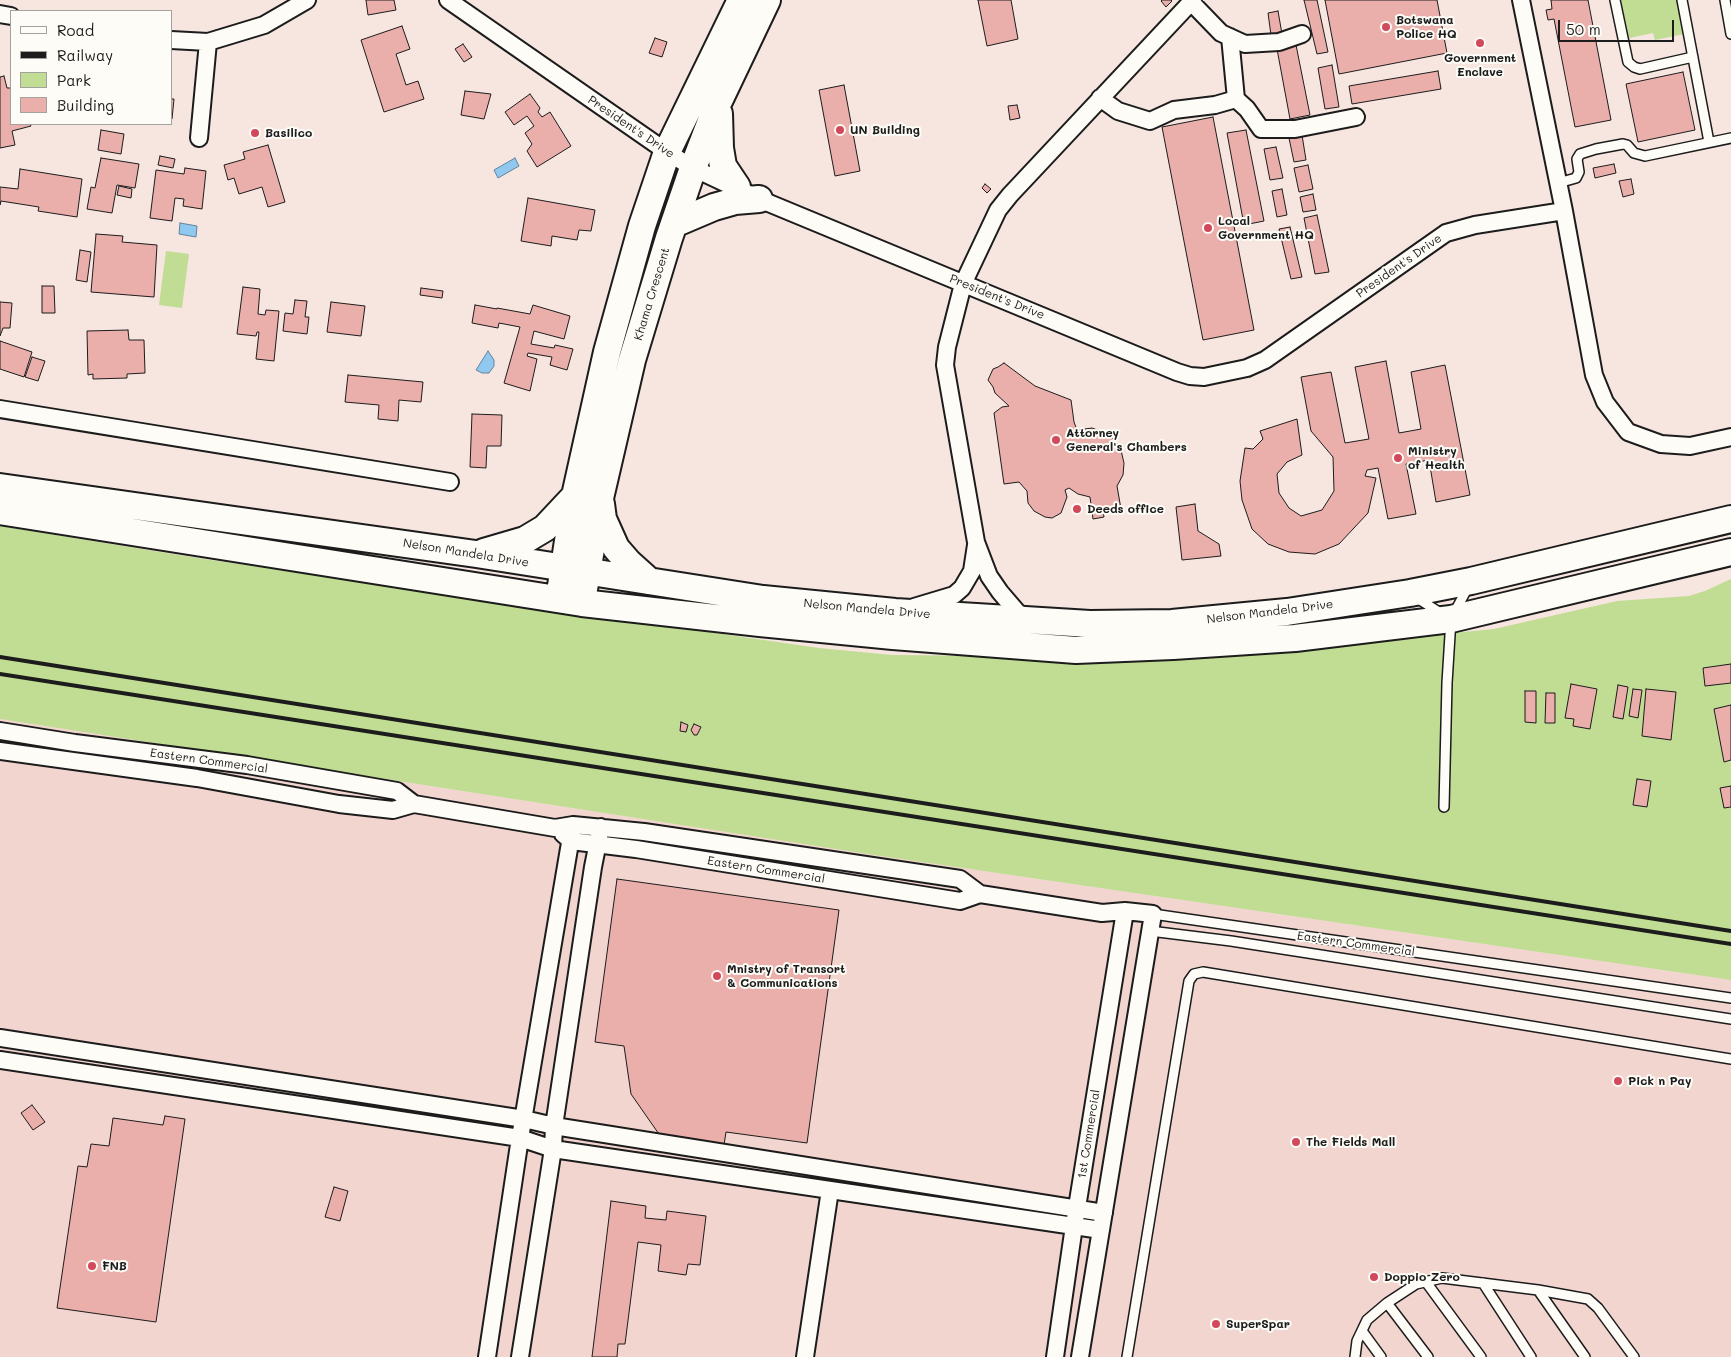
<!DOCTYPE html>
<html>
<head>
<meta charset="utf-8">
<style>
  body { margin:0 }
  #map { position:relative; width:1731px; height:1357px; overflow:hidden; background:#f7e5e0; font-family:Mali,sans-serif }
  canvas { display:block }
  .legend { position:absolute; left:10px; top:10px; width:162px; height:115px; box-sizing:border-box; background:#fdfcf7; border:1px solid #a3a29f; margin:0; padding:6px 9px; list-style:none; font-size:15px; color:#1c1c1c }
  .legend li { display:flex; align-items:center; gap:10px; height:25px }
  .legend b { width:25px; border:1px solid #a3a29f }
  .scale { position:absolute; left:1558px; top:20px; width:116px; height:22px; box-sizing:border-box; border:2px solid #1c1c1c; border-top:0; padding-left:6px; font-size:15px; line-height:18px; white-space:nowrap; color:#1c1c1c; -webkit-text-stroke:4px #fdfcf7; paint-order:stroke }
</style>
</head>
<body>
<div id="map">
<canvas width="1731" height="1357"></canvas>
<ul class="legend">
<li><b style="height:6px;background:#fdfcf7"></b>Road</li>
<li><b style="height:6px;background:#1c1c1c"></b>Railway</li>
<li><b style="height:14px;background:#c1dc93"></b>Park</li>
<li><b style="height:14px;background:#eaafab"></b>Building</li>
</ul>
<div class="scale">50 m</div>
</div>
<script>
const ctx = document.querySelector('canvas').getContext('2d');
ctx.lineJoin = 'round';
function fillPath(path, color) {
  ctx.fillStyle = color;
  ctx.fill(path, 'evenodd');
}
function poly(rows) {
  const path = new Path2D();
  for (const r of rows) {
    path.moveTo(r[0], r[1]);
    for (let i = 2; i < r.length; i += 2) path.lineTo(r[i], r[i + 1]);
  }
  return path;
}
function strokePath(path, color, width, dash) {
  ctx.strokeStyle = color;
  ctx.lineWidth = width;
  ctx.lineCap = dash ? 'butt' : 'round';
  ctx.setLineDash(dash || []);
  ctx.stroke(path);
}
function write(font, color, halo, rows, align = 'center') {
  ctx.font = font + ' Mali,sans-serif';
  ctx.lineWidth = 4;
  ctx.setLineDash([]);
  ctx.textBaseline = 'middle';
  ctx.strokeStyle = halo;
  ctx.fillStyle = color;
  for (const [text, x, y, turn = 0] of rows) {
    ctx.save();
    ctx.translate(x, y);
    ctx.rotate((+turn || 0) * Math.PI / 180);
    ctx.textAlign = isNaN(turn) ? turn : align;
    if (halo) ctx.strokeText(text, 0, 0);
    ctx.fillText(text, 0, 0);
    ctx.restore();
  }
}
fillPath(poly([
  [0,719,874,855,1731,980,1731,1357,0,1357]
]), '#f3d5d0');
fillPath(poly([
  [1621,0,1677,0,1684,34,1655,40,1653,33,1629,38],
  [166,251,189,254,182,308,159,305],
  [0,526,204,559,819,648,892,655,991,656,1363,642,1494,629,1617,601,1689,596,1705,591,1731,579,1731,980,874,855,0,719]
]), '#c1dc93');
const water = poly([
  [515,158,519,166,498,178,494,170,515,158],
  [180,223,197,226,196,237,179,234,180,223],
  [488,351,494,360,494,366,489,373,482,373,476,370,488,351]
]);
fillPath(water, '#91c8ef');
strokePath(water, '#62839b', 1);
const building = poly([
  [366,0,394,0,396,10,368,15,366,0],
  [978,0,1011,0,1018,39,987,46,978,0],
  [1162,0,1171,0,1172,1,1166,7,1161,1,1162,0],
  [1304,0,1317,0,1328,52,1317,54,1304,0],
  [1325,0,1437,0,1447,53,1339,74,1325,0],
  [1551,0,1588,0,1611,120,1575,127,1554,19,1548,20,1546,10,1552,9,1551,0],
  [1278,11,1282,34,1271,35,1268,13,1278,11],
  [402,26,410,49,396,54,406,85,418,81,424,99,384,112,361,40,402,26],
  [655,38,667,42,662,57,649,53,655,38],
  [463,44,472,57,464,62,455,49,463,44],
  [1296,45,1310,115,1290,119,1277,49,1296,45],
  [1332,65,1339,107,1325,109,1318,68,1332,65],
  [1438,71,1441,89,1352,104,1349,86,1438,71],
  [1683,72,1695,130,1638,142,1626,84,1683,72],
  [4,76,7,88,11,88,11,124,30,124,31,126,12,131,15,145,0,148,0,77,4,76],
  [844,85,860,171,835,176,819,90,844,85],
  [465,91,491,94,484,119,461,115,465,91],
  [530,94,540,108,538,112,542,117,550,112,571,146,537,167,527,151,532,144,525,133,534,126,527,116,514,125,505,112,530,94],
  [171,99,174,99,172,119,171,119,171,99],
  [1017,105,1020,118,1010,120,1008,106,1017,105],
  [1213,117,1254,330,1203,340,1162,127,1213,117],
  [101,130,124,134,121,154,98,150,101,130],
  [1246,130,1264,221,1244,225,1227,133,1246,130],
  [1302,135,1306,160,1294,162,1289,138,1302,135],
  [268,145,285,202,268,207,262,187,239,194,234,178,228,180,224,165,245,159,243,152,268,145],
  [1276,147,1283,178,1270,180,1264,149,1276,147],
  [160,156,175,159,173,168,158,165,160,156],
  [101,158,139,164,135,188,117,185,112,213,87,209,91,187,95,188,101,158],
  [1614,164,1616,173,1595,178,1593,168,1614,164],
  [1308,165,1313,189,1299,192,1294,168,1308,165],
  [185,168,206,171,202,209,183,206,184,199,175,198,172,221,150,218,156,170,184,174,185,168],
  [20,169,82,179,77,217,38,211,39,207,1,201,0,205,0,187,18,189,20,169],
  [1631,179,1634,194,1623,197,1619,181,1631,179],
  [985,184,991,189,987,193,982,188,985,184],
  [119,186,132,189,131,198,117,195,119,186],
  [1282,189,1287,215,1277,217,1272,191,1282,189],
  [1313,194,1316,210,1303,212,1300,197,1313,194],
  [528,198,595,210,591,231,579,230,577,240,552,236,551,246,521,241,528,198],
  [1317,215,1329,272,1315,274,1304,218,1317,215],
  [1290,227,1302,277,1291,279,1279,229,1290,227],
  [96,234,123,236,122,242,157,245,154,297,91,292,96,234],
  [80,250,91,252,87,282,76,280,80,250],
  [42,286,54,286,55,313,42,313,42,286],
  [243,287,260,289,258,314,265,315,266,310,279,311,274,361,256,359,259,332,257,332,256,336,237,334,243,287],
  [421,288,443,291,442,298,420,295,421,288],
  [295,300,307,301,305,317,309,317,307,334,283,331,285,313,293,314,295,300],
  [0,302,12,303,10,328,3,328,0,336,0,302],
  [331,302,365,306,361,336,327,332,331,302],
  [475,305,497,309,497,308,530,314,533,305,570,316,564,339,534,331,531,344,554,348,555,345,573,349,567,370,550,365,552,357,528,353,527,356,537,359,530,391,504,383,520,327,499,323,498,328,472,323,475,305],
  [128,330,129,340,144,340,145,373,127,374,127,378,93,379,93,374,88,375,87,331,128,330],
  [0,341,32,352,24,377,0,369,0,341],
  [32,357,45,361,38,381,25,377,32,357],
  [1386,361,1399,433,1421,429,1411,372,1445,365,1470,495,1436,502,1429,460,1406,464,1416,514,1388,519,1378,468,1367,470,1365,476,1376,478,1368,513,1339,544,1315,554,1289,552,1268,544,1252,529,1242,500,1240,481,1245,448,1253,449,1263,439,1260,431,1297,419,1302,455,1287,462,1277,474,1279,493,1289,508,1301,516,1322,510,1334,491,1333,457,1311,431,1301,377,1331,372,1345,443,1369,439,1355,367,1386,361],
  [1004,363,1035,386,1071,400,1074,422,1077,430,1092,428,1108,434,1120,446,1124,463,1123,475,1117,486,1121,509,1103,511,1104,517,1093,519,1090,497,1078,494,1069,488,1065,490,1067,497,1061,513,1052,518,1045,517,1034,511,1028,503,1027,491,1019,482,1004,484,994,413,1002,407,1009,406,995,393,993,387,988,380,993,369,998,367,1004,363],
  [348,375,423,382,421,402,399,400,398,421,378,419,379,405,345,402,348,375],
  [472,414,502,415,501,446,487,446,486,468,470,467,472,414],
  [1195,504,1198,531,1219,544,1221,556,1182,560,1176,507,1195,504],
  [1731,664,1731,683,1705,686,1703,668,1731,664],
  [1571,684,1597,689,1590,729,1573,726,1574,719,1565,718,1571,684],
  [1618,685,1628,687,1623,719,1613,717,1618,685],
  [1633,689,1642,690,1638,718,1629,716,1633,689],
  [1646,689,1676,692,1671,740,1642,736,1646,689],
  [1525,691,1536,691,1536,723,1525,722,1525,691],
  [1546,693,1555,693,1555,723,1545,723,1546,693],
  [1731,705,1731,760,1724,762,1714,709,1731,705],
  [681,722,688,725,686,732,680,731,681,722],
  [694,724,701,727,697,735,694,735,691,730,694,724],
  [1637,779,1651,781,1647,807,1633,805,1637,779],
  [1731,786,1731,807,1724,808,1720,788,1731,786],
  [617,879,839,910,807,1143,726,1132,724,1145,661,1137,631,1094,624,1046,595,1042,617,879],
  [32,1105,45,1122,33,1130,21,1113,32,1105],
  [165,1116,185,1119,156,1322,57,1308,78,1166,87,1167,91,1144,109,1146,113,1118,163,1125,165,1116],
  [334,1187,348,1191,340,1221,325,1217,334,1187],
  [611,1201,646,1206,645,1218,666,1220,667,1211,706,1216,700,1265,688,1264,686,1275,658,1271,661,1245,638,1242,625,1344,618,1344,617,1357,592,1357,611,1201]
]);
fillPath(building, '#eaafab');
strokePath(building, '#1c1c1c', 1);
const service = poly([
  [1615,0,1628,62,1634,67,1640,69,1693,57],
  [1682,0,1709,142],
  [1725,0,1731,34],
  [1558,183,1576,178,1579,172,1577,159,1580,154,1596,149,1623,144,1627,145,1634,153,1645,156,1731,138],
  [1417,598,1442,614],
  [1444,807,1447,683,1451,619,1468,587],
  [1153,914,1731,998],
  [1150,931,1231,941,1731,1019],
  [1426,1282,1481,1357],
  [1483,1283,1531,1357],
  [1538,1290,1585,1357],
  [1387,1303,1428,1357],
  [1362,1331,1381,1357],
  [1127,1357,1189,981,1194,974,1203,972,1731,1059],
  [1355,1357,1357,1341,1367,1320,1387,1303,1416,1284,1442,1278,1538,1290,1588,1299,1598,1308,1634,1357]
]);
const minor = poly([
  [448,0,667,152,693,168,759,199,1177,372,1190,376,1204,377,1247,368,1265,360,1446,233,1475,225,1564,211],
  [1521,0,1564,211,1594,375,1605,402,1628,432,1661,444,1690,446,1731,437],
  [1191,2,1221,33,1245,44,1279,42,1302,34],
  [0,14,11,16],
  [1230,37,1236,99],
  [171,40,208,42,264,25,307,0],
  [1100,98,1118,111,1150,121,1174,110,1215,105,1236,99,1247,109,1261,129,1295,129,1356,117],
  [199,138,208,42],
  [0,409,450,482],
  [914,607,954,595,962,588,972,571,976,545],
  [1030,619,1018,613,1000,592,989,576,976,542,945,365,947,347,963,284,998,210,1010,195,1193,0],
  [0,731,75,743,247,765,397,791,414,804],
  [0,751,197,778,339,804,393,810,414,804,555,828,573,825,644,832,960,879,980,894,1102,913,1125,911,1153,914,1080,1357],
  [563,834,571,841,636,849,960,901,980,894],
  [0,1038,524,1119,554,1126,1104,1213],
  [0,1060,520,1138,553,1149,1101,1230],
  [487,1357,520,1138,573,825],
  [520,1357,553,1149,554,1126,593,867,601,827],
  [805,1357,830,1190],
  [1055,1357,1074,1226,1125,911]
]);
const primary = poly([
  [719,114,720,148,723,166,737,187],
  [674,224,714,207,735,201,759,199],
  [0,487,476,554,763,599,895,612,1090,624,1172,623,1287,612,1410,593,1471,581,1731,519],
  [601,504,603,519,616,548,629,563,649,581],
  [0,511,582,603,760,623,893,636,1076,650,1173,646,1295,638,1451,619,1731,552],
  [484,552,525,540,545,528,575,496],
  [561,586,575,496,607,352,642,226,667,152,741,0],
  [584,589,600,498,632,360,669,238,693,168,718,103,767,0]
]);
strokePath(service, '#1c1c1c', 12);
strokePath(minor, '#1c1c1c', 20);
strokePath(primary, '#1c1c1c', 30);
strokePath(service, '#fdfcf7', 9);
strokePath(minor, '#fdfcf7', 16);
strokePath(primary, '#fdfcf7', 26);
strokePath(poly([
  [0,657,1731,931],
  [0,674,1731,944]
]), '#1c1c1c', 4);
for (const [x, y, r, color] of [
  [1386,27,5,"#d1495b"],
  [1480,43,5,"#d1495b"],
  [840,130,5,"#d1495b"],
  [255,133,5,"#d1495b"],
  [1208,228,5,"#d1495b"],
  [1056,440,5,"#d1495b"],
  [1398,458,5,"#d1495b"],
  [1077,509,5,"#d1495b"],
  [717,976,5,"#d1495b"],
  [1618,1081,5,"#d1495b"],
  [1296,1142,5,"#d1495b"],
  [92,1266,5,"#d1495b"],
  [1374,1277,5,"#d1495b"],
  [1216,1324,5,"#d1495b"]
]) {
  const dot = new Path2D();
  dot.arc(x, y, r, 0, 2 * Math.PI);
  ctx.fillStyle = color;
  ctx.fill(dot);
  strokePath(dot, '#fdfcf7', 2);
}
write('bold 12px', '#1c1c1c', '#fdfcf7', [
  ["Botswana",1396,20],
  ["Police HQ",1396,34],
  ["Government",1480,58,"center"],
  ["Enclave",1480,72,"center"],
  ["UN Building",850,130],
  ["Basilico",265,133],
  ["Local",1218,221],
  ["Government HQ",1218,235],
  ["Attorney",1066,433],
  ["General's Chambers",1066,447],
  ["Ministry",1408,451],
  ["of Health",1408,465],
  ["Deeds office",1087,509],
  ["Mnistry of Transort",727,969],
  ["& Communications",727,983],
  ["Pick n Pay",1628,1081],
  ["The Fields Mall",1306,1142],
  ["FNB",102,1266],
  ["Doppio Zero",1384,1277],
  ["SuperSpar",1226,1324]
], 'left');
write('12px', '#1c1c1c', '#fdfcf7', [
  ["President's Drive",631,127,34],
  ["President's Drive",1399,266,-35],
  ["Khama Crescent",652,294,-73],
  ["President's Drive",997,297,22],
  ["Nelson Mandela Drive",466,553,9],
  ["Nelson Mandela Drive",867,609,5],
  ["Nelson Mandela Drive",1270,612,-7],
  ["Eastern Commercial",209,761,8],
  ["Eastern Commercial",766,870,9],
  ["Eastern Commercial",1356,944,8],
  ["1st Commercial",1089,1134,-81]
]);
</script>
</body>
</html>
